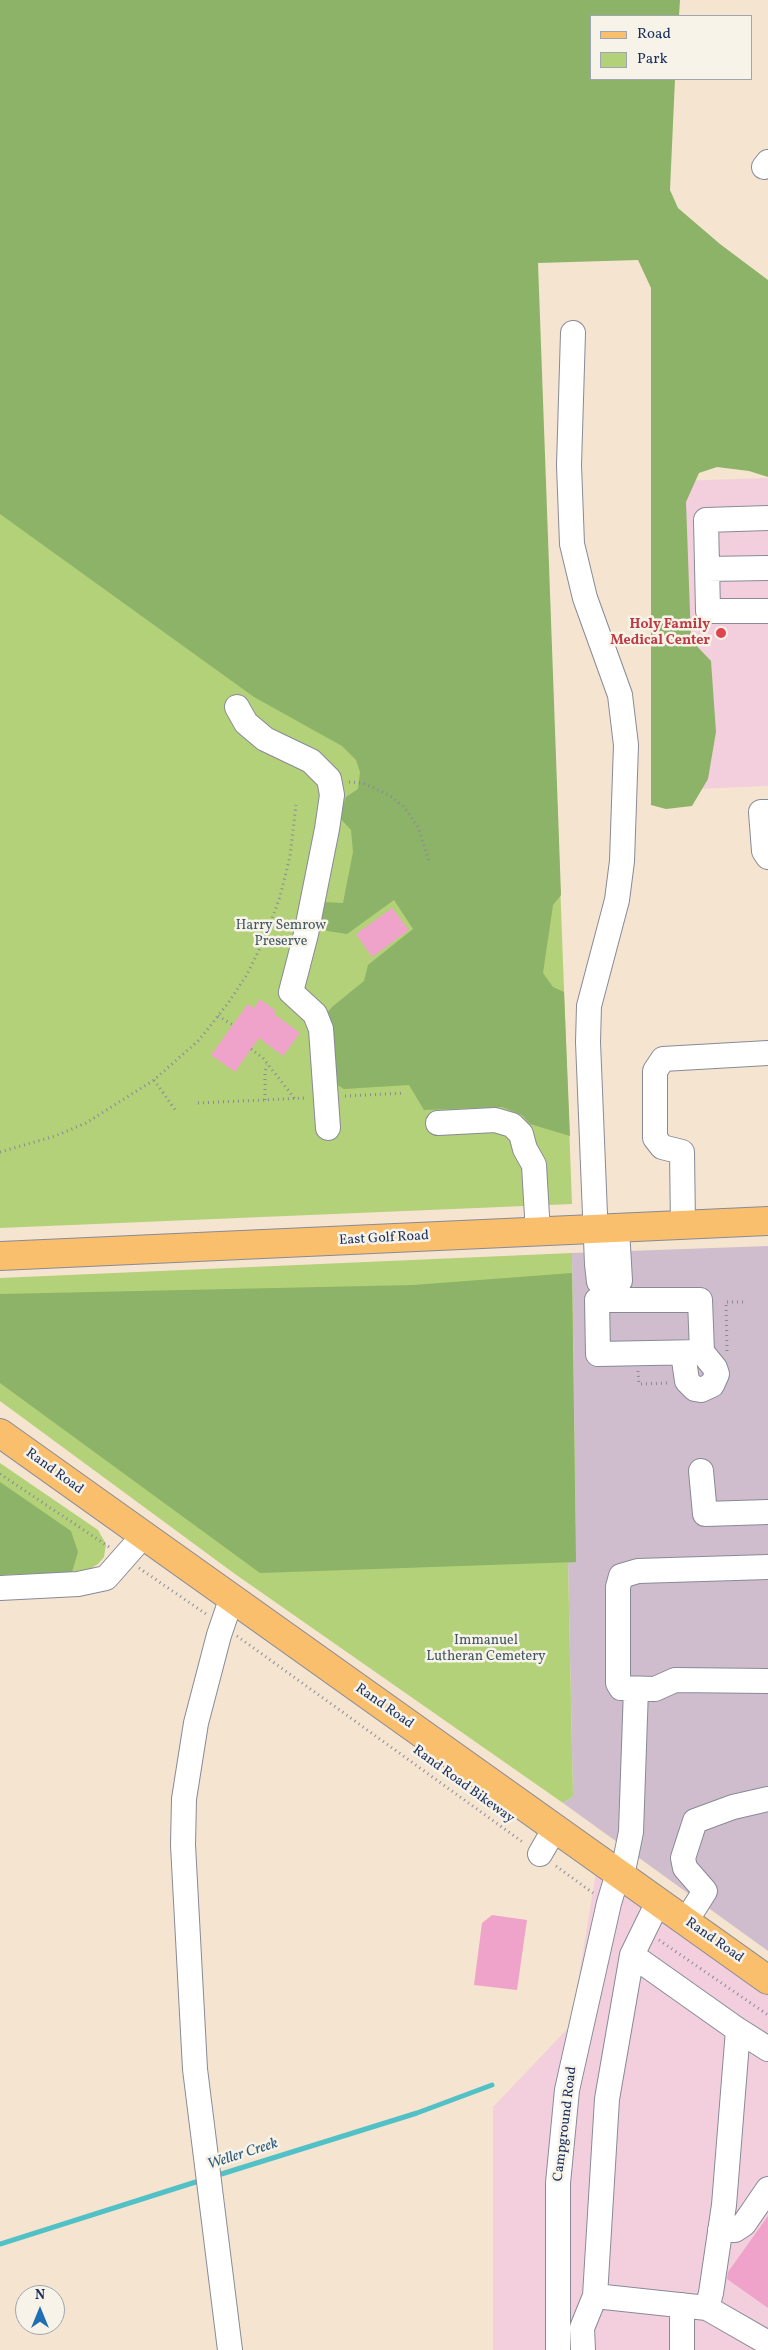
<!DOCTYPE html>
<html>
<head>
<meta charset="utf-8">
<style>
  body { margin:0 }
  #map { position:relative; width:768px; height:2350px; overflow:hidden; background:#f5e5d0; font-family:Vollkorn,serif }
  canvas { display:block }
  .legend { position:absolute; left:590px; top:15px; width:162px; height:65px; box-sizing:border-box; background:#f7f3e8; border:1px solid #9fa5b1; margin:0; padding:6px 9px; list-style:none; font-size:15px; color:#1b2f5e }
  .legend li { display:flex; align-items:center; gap:10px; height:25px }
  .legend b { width:25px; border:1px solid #9fa5b1 }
  .north { position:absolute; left:15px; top:2285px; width:50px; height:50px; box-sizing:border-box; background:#f7f3e8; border:1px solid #9fa5b1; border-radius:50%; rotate:0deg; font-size:14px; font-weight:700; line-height:20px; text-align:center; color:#1b2f5e }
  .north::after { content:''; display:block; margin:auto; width:18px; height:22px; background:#1f6fb2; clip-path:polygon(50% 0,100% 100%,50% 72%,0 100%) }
</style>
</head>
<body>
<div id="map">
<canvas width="768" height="2350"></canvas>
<ul class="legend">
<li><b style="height:6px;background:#f9bf6d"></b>Road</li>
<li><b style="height:14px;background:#b2d178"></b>Park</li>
</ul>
<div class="north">N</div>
</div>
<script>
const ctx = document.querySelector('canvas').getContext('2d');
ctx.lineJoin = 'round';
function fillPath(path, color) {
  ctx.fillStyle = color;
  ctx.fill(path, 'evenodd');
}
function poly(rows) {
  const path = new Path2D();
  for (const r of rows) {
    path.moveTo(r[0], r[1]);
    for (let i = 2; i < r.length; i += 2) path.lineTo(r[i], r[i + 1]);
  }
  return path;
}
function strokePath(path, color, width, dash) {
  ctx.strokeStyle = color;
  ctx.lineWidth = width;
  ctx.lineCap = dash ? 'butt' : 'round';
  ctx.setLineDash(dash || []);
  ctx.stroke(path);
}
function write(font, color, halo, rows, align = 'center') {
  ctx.font = font + ' Vollkorn,serif';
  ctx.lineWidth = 5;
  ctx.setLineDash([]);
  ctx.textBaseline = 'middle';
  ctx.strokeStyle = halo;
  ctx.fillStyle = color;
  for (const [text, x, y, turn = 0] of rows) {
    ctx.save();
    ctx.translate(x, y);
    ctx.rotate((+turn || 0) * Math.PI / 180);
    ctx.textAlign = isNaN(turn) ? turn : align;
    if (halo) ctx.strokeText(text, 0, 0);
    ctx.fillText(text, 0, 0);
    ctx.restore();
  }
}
fillPath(poly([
  [768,478,768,786,673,790,673,481],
  [596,1872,768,1992,768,2350,493,2350,493,2107,571,2025]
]), '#f3cfde');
fillPath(poly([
  [768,1246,768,1951,563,1803,573,1796,568,1562,576,1562,572,1253]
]), '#cfbdce');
fillPath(poly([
  [537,263,572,1204,0,1228,0,285],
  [572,1253,576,1562,568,1563,573,1796,563,1803,235,1574,0,1401,0,1278],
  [0,1463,98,1530,106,1544,104,1557,98,1564,90,1569,72,1572,0,1575]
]), '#b2d178');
fillPath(poly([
  [0,0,680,0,679,16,592,16,592,79,675,79,670,190,678,208,720,244,768,280,768,477,749,471,717,467,699,473,686,502,691,640,711,661,716,732,708,779,692,806,666,809,651,805,651,288,638,260,538,263,561,895,553,905,543,973,553,987,564,992,570,1136,530,1124,522,1115,502,1107,424,1110,409,1085,344,1089,333,1082,325,1015,332,1007,364,981,368,965,413,929,394,900,347,934,327,931,319,917,324,902,343,903,353,852,351,830,339,817,346,797,358,789,360,772,356,760,342,746,254,697,0,514],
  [572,1273,576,1562,260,1573,0,1383,0,1294,413,1285],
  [0,1482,71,1531,78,1552,72,1572,0,1575]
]), '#8db368');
strokePath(poly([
  [215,2176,417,2113,492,2085],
  [0,2244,202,2180]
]), '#52c1c7', 5);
fillPath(poly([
  [392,908,409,930,372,957,356,934],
  [260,999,276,1011,274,1014,300,1033,283,1056,259,1038,235,1072,211,1055,248,1004,254,1008],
  [492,1915,527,1920,517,1990,474,1985,482,1923],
  [768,2216,768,2308,727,2279,728,2272]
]), '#efa3ca');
const minor = poly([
  [764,167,768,162],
  [573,333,569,465,572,544,585,598,620,695,626,745,622,861,617,900,589,1006,588,1042,597,1264,599,1282,609,1293,610,1300],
  [768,518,706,520,708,611,768,611],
  [707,569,768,568],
  [237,707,246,723,265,739,311,761,329,779,330,784,332,795,327,829,306,934,291,992,315,1014,321,1029,328,1128],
  [768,812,761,812,764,851,768,857],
  [438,1123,495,1120,512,1125,521,1134,525,1149,534,1165,538,1233],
  [683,1226,682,1152,662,1147,655,1138,655,1071,663,1059,768,1053],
  [609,1293,620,1281,617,1229],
  [597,1300,700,1300,702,1352,598,1354,597,1300],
  [683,1353,687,1381,695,1389,701,1390,712,1385,717,1374,715,1368,702,1352],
  [701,1471,705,1514,768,1512],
  [768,1567,638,1571,621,1576,618,1587,618,1683,621,1688,655,1689,675,1680,768,1681],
  [0,1588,78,1584,106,1578,143,1536],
  [540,1854,555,1828],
  [622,1876,631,1832,636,1689],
  [658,1902,632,1955,607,2099,595,2296,707,2308,768,2343],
  [686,1921,705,1891,685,1868,683,1858,695,1821,733,1807,768,1799],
  [632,1955,738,2030,724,2205,711,2293,707,2308],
  [738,2030,768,2049],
  [720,2230,735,2230,744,2224,768,2189],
  [682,2305,682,2350],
  [230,2350,195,2069,183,1845,184,1799,196,1723,219,1635,232,1597],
  [558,2350,558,2183,567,2090,609,1903,618,1873],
  [583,2350,582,2328,595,2296]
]);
const major = poly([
  [0,1256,768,1221],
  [0,1433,768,1980]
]);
strokePath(minor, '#888a97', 26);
strokePath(major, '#888a97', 30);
strokePath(poly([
  [349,782,363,783,389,795,404,807,418,827,429,861],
  [218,1016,233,1025],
  [251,1049,263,1058,295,1099],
  [154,1080,176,1111],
  [345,1096,404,1093],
  [265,1100,265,1072,267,1065],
  [198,1103,306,1098],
  [0,1152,55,1136,86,1123,154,1080,199,1040,229,1002,246,976,264,940,280,897,290,856,296,805],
  [727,1351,726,1302,744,1302],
  [638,1371,639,1384,669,1383],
  [0,1474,109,1547],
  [139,1568,206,1614],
  [237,1636,524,1843],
  [556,1866,593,1893],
  [659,1940,768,2015]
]), '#888a97', 3, [1, 4]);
strokePath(minor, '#fff', 24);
strokePath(major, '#f9bf6d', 28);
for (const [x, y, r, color] of [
  [721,633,6,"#e0444e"]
]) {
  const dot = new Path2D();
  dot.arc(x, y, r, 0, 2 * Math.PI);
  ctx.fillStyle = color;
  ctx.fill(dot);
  strokePath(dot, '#f7f3e8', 2);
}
write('bold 14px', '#be3a42', '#f7f3e8', [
  ["Holy Family",710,625],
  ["Medical Center",710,641]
], 'right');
write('14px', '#415864', '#f7f3e8', [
  ["Harry Semrow",281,926],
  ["Preserve",281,942],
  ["Immanuel",486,1641],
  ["Lutheran Cemetery",486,1657]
]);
write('14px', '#1b2f5e', '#f7f3e8', [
  ["East Golf Road",384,1239,-3],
  ["Rand Road",54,1472,36],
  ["Rand Road",384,1707,35],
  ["Rand Road Bikeway",463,1785,36],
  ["Rand Road",714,1941,35],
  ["Campground Road",566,2124,-83]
]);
write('italic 15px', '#2c5b7e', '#f7f3e8', [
  ["Weller Creek",243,2155,-18]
]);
</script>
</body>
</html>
